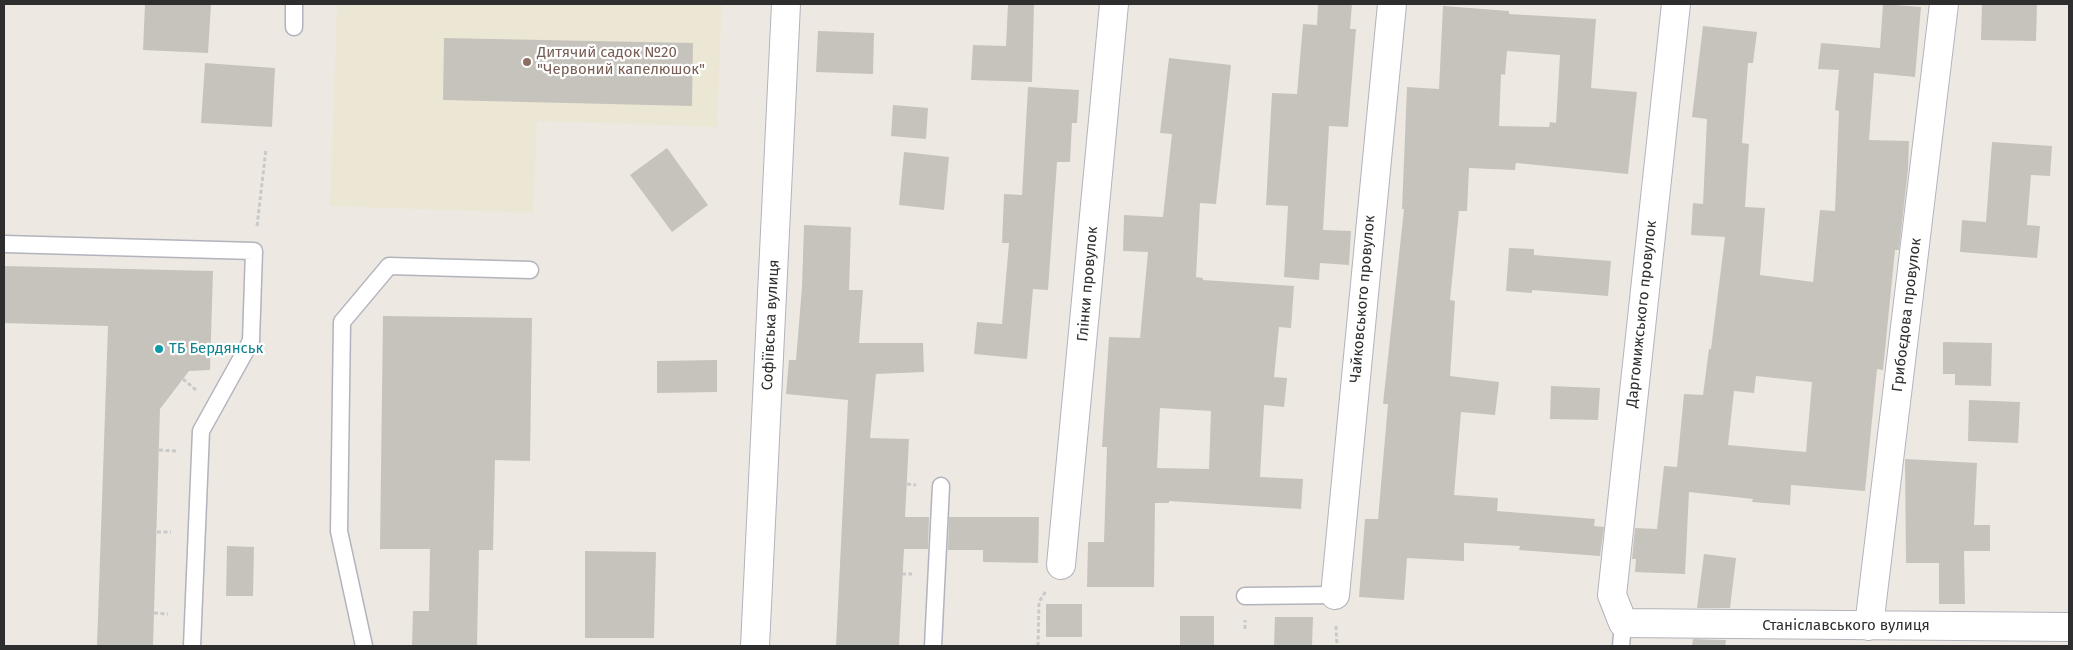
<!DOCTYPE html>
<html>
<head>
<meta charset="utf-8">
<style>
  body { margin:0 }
  #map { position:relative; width:2073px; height:650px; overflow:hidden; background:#ede9e2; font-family:"Fira Sans",sans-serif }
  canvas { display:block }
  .frame { position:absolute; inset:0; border:5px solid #2e2e2e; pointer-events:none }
</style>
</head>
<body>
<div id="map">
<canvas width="2073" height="650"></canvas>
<div class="frame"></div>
</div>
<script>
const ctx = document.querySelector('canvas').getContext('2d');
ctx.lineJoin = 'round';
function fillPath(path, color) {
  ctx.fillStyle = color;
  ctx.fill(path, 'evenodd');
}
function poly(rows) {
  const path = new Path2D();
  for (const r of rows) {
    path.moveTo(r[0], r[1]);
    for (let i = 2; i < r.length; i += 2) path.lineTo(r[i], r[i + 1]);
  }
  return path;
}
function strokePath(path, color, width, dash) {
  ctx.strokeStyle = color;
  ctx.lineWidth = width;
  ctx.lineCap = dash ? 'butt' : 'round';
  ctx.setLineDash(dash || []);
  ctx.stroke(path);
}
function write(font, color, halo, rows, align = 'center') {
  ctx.font = font + ' "Fira Sans",sans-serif';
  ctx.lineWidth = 4.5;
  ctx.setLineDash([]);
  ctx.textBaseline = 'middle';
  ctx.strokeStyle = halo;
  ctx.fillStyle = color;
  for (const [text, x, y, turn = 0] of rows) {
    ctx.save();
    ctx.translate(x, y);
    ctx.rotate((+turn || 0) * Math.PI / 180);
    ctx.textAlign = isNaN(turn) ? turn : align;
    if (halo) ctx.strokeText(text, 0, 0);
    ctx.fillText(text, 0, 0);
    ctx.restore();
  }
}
fillPath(poly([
  [337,4,722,4,717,127,537,121,533,213,330,206]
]), '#ece7d4');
fillPath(poly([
  [145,4,211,4,208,53,143,50],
  [1008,4,1034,4,1032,82,971,80,973,45,1006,46],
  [1318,4,1352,4,1350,29,1356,29,1348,127,1329,126,1323,230,1351,231,1349,265,1320,263,1319,280,1284,277,1288,206,1266,205,1272,93,1297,94,1303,24,1317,25],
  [1883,4,1921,7,1915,77,1874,73,1869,140,1909,141,1908,169,1899,250,1895,250,1883,370,1877,369,1865,491,1791,485,1790,505,1752,502,1753,499,1689,492,1685,574,1635,572,1636,559,1632,559,1635,528,1657,529,1664,466,1677,467,1684,394,1703,395,1709,349,1711,349,1725,237,1691,235,1693,203,1703,204,1707,119,1692,117,1703,26,1757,32,1753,63,1748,63,1742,143,1749,144,1745,207,1765,208,1760,275,1813,282,1820,210,1835,211,1839,111,1835,110,1839,70,1818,69,1821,43,1880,48],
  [1756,376,1812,382,1806,452,1728,445,1734,391,1754,393],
  [1982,4,2037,4,2036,41,1981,40],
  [1443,6,1509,11,1509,14,1596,19,1591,88,1637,92,1628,174,1516,163,1515,170,1469,168,1467,211,1459,211,1450,300,1455,301,1450,376,1499,382,1495,415,1461,412,1454,495,1498,498,1497,511,1595,519,1594,526,1604,527,1600,556,1519,550,1520,546,1464,543,1464,561,1407,558,1404,600,1359,597,1365,519,1378,519,1388,404,1383,404,1404,209,1402,209,1407,87,1439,89],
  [1507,51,1560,55,1556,123,1550,122,1549,127,1499,126,1501,74,1505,75],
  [818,31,874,33,873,74,816,72],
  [444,38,693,43,692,106,443,100],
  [1169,58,1231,65,1216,204,1200,203,1196,277,1203,278,1203,280,1294,286,1291,328,1279,327,1274,377,1287,378,1284,407,1264,405,1260,477,1303,479,1301,509,1169,501,1169,503,1155,503,1154,587,1087,587,1088,542,1104,542,1107,447,1102,447,1109,337,1140,338,1148,252,1123,251,1124,215,1163,217,1172,134,1160,133],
  [1160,408,1211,411,1209,469,1157,468],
  [205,63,275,68,272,127,201,123],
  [1028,87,1079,90,1077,123,1072,123,1070,162,1057,162,1048,290,1033,289,1027,359,974,354,977,322,1002,324,1009,243,1002,243,1004,194,1022,195],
  [893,105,928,108,926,139,891,136],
  [1992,142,2052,146,2050,176,2031,175,2027,225,2040,226,2037,258,1960,252,1962,220,1986,222],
  [667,148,708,205,672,232,630,175],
  [904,152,949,157,944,210,899,205],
  [804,225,851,227,849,290,863,290,859,343,923,343,924,372,876,374,870,438,909,439,905,517,929,517,928,549,904,549,899,646,836,646,848,400,786,394,789,360,796,360,802,287],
  [1509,248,1534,249,1534,255,1611,261,1608,296,1532,290,1532,293,1506,291],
  [4,266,213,271,210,370,189,371,160,409,153,646,97,646,108,326,4,323],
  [383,316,532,318,530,461,495,460,493,550,479,550,477,646,412,646,413,611,429,611,430,549,380,549],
  [1943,342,1992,343,1991,386,1955,385,1955,374,1943,374],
  [717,360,717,392,657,393,657,361],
  [1551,386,1600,388,1598,420,1550,419],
  [1969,400,2020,402,2018,443,1968,441],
  [1905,459,1977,463,1974,525,1990,525,1990,551,1964,551,1965,604,1939,604,1939,563,1906,563],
  [949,517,1039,517,1038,563,983,562,983,550,948,550],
  [227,546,254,547,253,596,226,596],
  [585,551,656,552,654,638,585,638],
  [1704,554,1736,558,1730,608,1697,608],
  [1046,604,1082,604,1082,637,1046,637],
  [1180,616,1214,616,1214,646,1180,646],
  [1275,617,1313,617,1312,646,1274,646],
  [1693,639,1726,640,1725,646,1692,646]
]), '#c6c3bd');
const lane = poly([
  [294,27,294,4],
  [4,244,254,251,251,341,201,431,192,646],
  [1245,596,1335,595],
  [364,646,339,531,342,322,389,266,530,270],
  [933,646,941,486],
  [1621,646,1623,623]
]);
const street = poly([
  [1676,4,1612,595,1623,623,2069,627],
  [1061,565,1114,4],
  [1335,595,1392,4],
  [1869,626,1944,4]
]);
const secondary = poly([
  [755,646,786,4]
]);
strokePath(lane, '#b2b3bc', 19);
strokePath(street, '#b2b3bc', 30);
strokePath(secondary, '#b2b3bc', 30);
strokePath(poly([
  [257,226,266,149],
  [183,379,196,390],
  [159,450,176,451],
  [907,484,916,485],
  [157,532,171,532],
  [902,574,912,574],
  [154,613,168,614],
  [1336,626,1337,646],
  [1245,629,1245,620],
  [1038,646,1039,602,1046,591]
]), '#c9c9c9', 3, [4, 2.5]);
strokePath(lane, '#fff', 16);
strokePath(street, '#fff', 28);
strokePath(secondary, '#fff', 28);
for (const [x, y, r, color] of [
  [527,62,5,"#8d6e63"],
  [159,349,5,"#0f9aa8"]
]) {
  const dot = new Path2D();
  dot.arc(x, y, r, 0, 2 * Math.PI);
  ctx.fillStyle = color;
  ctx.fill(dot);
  strokePath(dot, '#fff', 2);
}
write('15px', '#785e54', '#fff', [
  ["Дитячий садок №20",537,53],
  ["\"Червоний капелюшок\"",537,70]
], 'left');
write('15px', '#2e2e2e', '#fff', [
  ["Глінки провулок",1088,284,-85],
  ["Чайковського провулок",1363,299,-85],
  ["Даргомижського провулок",1642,314,-84],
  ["Грибоєдова провулок",1907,315,-83],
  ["Софіївська вулиця",771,325,-87],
  ["Станіславського вулиця",1846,626]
]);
write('15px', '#0d838f', '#fff', [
  ["ТБ Бердянськ",169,349]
], 'left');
</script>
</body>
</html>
